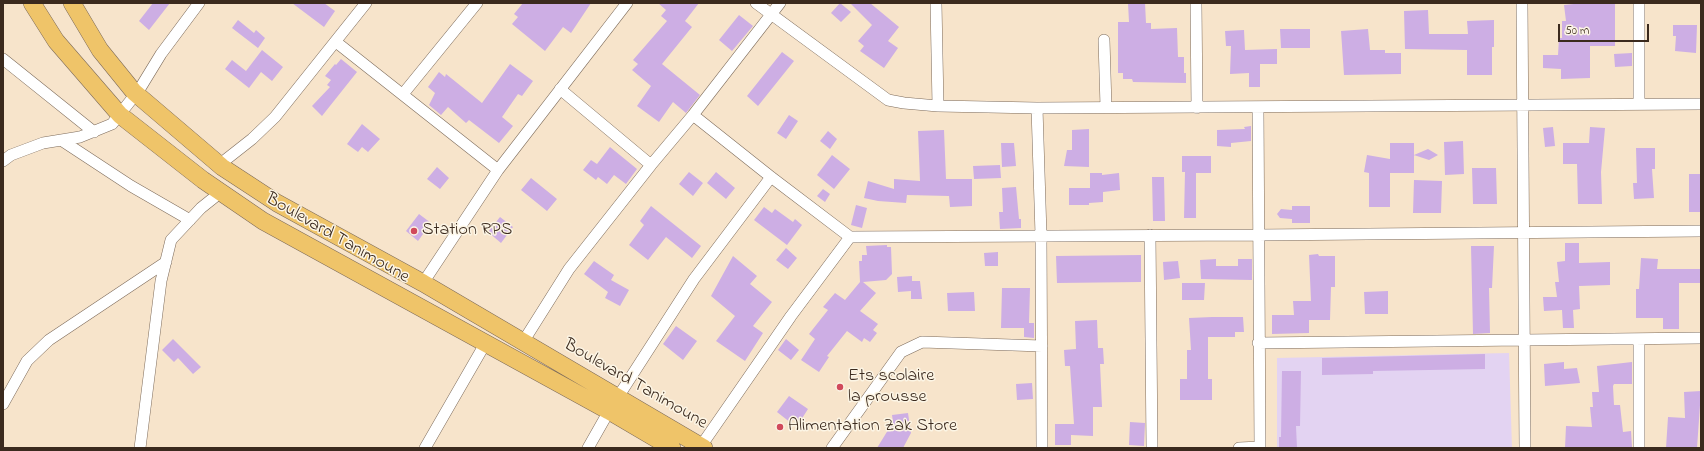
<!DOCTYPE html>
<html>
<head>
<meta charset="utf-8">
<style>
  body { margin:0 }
  #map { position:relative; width:1704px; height:451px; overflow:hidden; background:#f7e4cb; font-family:"Indie Flower",sans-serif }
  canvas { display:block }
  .frame { position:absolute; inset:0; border:4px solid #3b2a1e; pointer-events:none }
  .scale { position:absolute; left:1558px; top:24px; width:91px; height:18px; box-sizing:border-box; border:2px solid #3b2a1e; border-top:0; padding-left:5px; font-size:12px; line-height:14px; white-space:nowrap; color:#3b2a1e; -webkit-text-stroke:3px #fcf5e5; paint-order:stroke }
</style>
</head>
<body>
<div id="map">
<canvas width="1704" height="451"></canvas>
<div class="frame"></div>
<div class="scale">50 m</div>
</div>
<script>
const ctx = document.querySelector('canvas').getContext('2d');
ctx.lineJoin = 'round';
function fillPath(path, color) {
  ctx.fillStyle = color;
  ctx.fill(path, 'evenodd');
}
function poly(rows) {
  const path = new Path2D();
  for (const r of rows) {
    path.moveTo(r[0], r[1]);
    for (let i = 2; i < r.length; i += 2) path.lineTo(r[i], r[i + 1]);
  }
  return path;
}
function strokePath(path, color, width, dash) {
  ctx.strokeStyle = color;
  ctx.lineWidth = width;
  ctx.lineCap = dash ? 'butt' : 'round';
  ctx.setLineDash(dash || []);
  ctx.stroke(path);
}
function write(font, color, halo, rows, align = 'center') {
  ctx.font = font + ' "Indie Flower",sans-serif';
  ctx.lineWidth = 3;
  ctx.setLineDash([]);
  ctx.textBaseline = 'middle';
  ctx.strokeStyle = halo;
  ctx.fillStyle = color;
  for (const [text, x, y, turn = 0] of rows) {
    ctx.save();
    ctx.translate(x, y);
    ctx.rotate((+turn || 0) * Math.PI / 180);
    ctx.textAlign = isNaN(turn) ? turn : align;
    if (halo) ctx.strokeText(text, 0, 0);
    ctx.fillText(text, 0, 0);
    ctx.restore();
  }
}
fillPath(poly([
  [1509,353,1512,448,1277,448,1277,358]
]), '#e3d3f2');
fillPath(poly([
  [153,3,170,3,149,30,139,21],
  [292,3,324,3,335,11,324,27],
  [523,3,591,3,571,33,563,27,545,51,512,24,518,17,514,14],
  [658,3,699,3,685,21,692,27,662,64,700,95,686,113,673,102,659,122,637,106,651,86,632,70,638,64,633,60,667,21,661,16,666,10],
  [840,3,851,12,841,22,831,13],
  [850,3,870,3,899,27,888,41,898,48,884,68,860,51,864,46,858,41,872,25],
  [1128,3,1145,3,1146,23,1151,23,1151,29,1177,28,1178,57,1184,57,1184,73,1186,73,1186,83,1133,82,1132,79,1123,79,1123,73,1118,73,1118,22,1129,22],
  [1583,3,1615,3,1615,46,1590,46,1590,78,1561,79,1561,69,1543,68,1543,55,1558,55,1559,38,1562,38,1562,21,1566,21,1564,5],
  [1428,10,1429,34,1468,34,1467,21,1494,20,1494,47,1492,47,1492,75,1467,75,1467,50,1405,49,1404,11],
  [739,15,753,26,732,51,719,40],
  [238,20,254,33,256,30,265,38,258,48,232,28],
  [1673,25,1697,25,1696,53,1675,51,1676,36,1673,36],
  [1280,29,1310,29,1310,48,1281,48],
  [1368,29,1370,50,1385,50,1385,53,1401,53,1401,74,1344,75,1341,31],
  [1244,30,1245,50,1277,49,1277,64,1260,64,1260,87,1249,87,1249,73,1230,74,1231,46,1226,46,1225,31],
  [262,50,283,67,272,81,261,72,249,88,225,69,232,60,246,71],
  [782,52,794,61,758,106,747,96],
  [1632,53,1632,66,1615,67,1614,54],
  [341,59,357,72,322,116,312,106,330,87,327,85,331,80,325,76,335,64,336,65],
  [510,64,533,81,522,96,518,94,502,117,513,126,499,143,469,120,466,123,448,107,441,115,429,105,435,93,428,87,439,72,445,77,446,74,482,103],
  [789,115,798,121,786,139,777,133],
  [362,124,380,139,368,152,362,147,358,152,347,144],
  [1251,126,1251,141,1231,143,1231,147,1217,146,1217,130,1245,129,1244,127],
  [1553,127,1555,146,1545,147,1543,128],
  [1590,127,1605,128,1601,172,1602,204,1578,204,1577,164,1563,164,1563,143,1589,143],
  [1089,129,1089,167,1064,166,1067,150,1072,150,1072,130],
  [944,130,946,179,972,179,972,206,950,207,949,196,907,195,906,203,878,201,864,198,868,181,894,189,894,179,920,181,918,131],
  [828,131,837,139,830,149,820,141],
  [1463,141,1464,174,1445,175,1444,142],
  [1001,143,1014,143,1016,166,1002,167],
  [1390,143,1414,143,1414,173,1390,173,1390,207,1369,207,1369,173,1364,172,1367,155,1390,159],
  [610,147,637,169,626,184,614,175,607,184,598,177,596,180,583,170,591,160,597,164],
  [1636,148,1655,148,1655,169,1652,169,1654,198,1634,199,1633,183,1637,183],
  [1428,149,1438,155,1429,160,1414,155],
  [832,155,850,169,834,189,817,175],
  [1182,156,1211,156,1211,173,1196,173,1196,218,1184,218,1185,172,1182,172],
  [1000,165,1001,178,974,179,973,166],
  [437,167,449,178,440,189,427,179],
  [1472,168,1496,168,1497,204,1473,204],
  [689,172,703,183,693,196,679,184],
  [716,172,735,188,726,199,707,183],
  [1090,173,1102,173,1102,175,1119,173,1120,190,1103,192,1103,202,1089,203,1089,205,1069,205,1069,188,1090,188],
  [1689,174,1701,174,1701,212,1689,212],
  [1152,177,1164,177,1165,221,1153,221],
  [531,178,557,199,547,211,521,190],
  [1414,180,1442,181,1441,213,1413,213],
  [1016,187,1019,219,1021,219,1021,228,1000,229,999,212,1003,212,1002,188],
  [823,189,830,194,825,202,817,196],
  [856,205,867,208,862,228,851,225],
  [651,206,701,246,692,258,666,237,648,260,629,245,644,225,640,221],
  [1292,206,1310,206,1310,223,1292,223,1292,219,1280,218,1277,214,1281,209,1292,210],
  [764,207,772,213,775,209,793,222,795,219,802,225,787,245,754,220],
  [419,214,431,223,418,241,406,231],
  [500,217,513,227,501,243,488,232],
  [1565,243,1579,243,1579,263,1610,262,1610,285,1579,286,1580,309,1573,310,1574,328,1563,328,1562,310,1544,311,1543,297,1557,297,1555,282,1559,282,1557,262,1565,261],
  [887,245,887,247,891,247,892,274,886,280,863,282,876,293,860,311,878,324,873,330,877,333,870,342,864,338,862,342,847,331,827,356,829,357,819,372,801,360,815,339,809,334,828,310,823,307,835,293,845,300,860,282,859,261,862,261,862,255,867,255,866,246],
  [1471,246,1494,246,1492,288,1489,288,1490,333,1473,334],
  [786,248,797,258,788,269,776,260],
  [998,252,998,266,985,266,984,253],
  [1318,254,1319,256,1335,256,1335,287,1331,287,1330,320,1309,320,1309,333,1272,334,1272,315,1294,315,1293,301,1311,301,1309,255],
  [1141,255,1141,282,1057,283,1056,256],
  [733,256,757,276,750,284,772,302,753,326,763,333,745,361,716,341,735,316,711,296],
  [1641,258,1658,259,1657,269,1701,269,1701,283,1679,283,1679,329,1663,329,1663,318,1636,318,1636,289,1639,289],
  [1216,259,1216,266,1238,266,1238,259,1252,259,1252,280,1201,279,1200,260],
  [594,261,614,275,611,280,629,290,620,306,605,298,608,292,584,274],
  [1178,261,1180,278,1164,280,1163,262],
  [912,276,912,281,920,281,922,299,911,299,911,291,898,292,897,277],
  [1182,283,1205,283,1204,300,1182,300],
  [1002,288,1030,288,1029,323,1034,323,1034,338,1024,337,1024,328,1001,328],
  [1388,291,1388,314,1365,314,1364,292],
  [974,292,975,311,948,311,947,293],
  [1212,317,1243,317,1244,332,1235,332,1235,337,1208,337,1208,379,1212,379,1212,400,1180,400,1180,379,1187,379,1187,350,1191,350,1189,318],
  [1097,320,1098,348,1103,348,1104,364,1100,364,1102,407,1093,407,1093,436,1071,435,1071,445,1055,445,1055,424,1074,424,1070,366,1065,366,1064,350,1076,349,1075,321],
  [676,326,697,341,683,360,663,344],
  [173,339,201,367,193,374,178,358,174,362,162,350],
  [786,339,799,350,791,360,778,350],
  [1485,354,1485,369,1373,371,1373,374,1322,375,1322,358],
  [1564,362,1564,369,1577,368,1580,383,1545,386,1544,364],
  [1632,362,1632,384,1614,384,1613,386,1614,405,1620,405,1623,432,1631,431,1632,447,1565,448,1566,426,1592,427,1590,407,1593,407,1592,392,1599,392,1597,366],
  [1282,371,1301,371,1300,426,1296,426,1297,448,1279,448,1279,437,1281,437],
  [1032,383,1033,399,1017,400,1016,384],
  [1701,391,1697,448,1666,448,1668,417,1685,418,1684,392],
  [789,396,808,409,799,423,793,419,791,423,777,412],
  [908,413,911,433,903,448,877,448,893,422,892,415],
  [1130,422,1145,423,1144,446,1129,445]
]), '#cdaee4');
const street = poly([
  [756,3,888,100,904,103,938,106,1037,108,1701,104],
  [936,3,938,106],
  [1196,3,1197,108],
  [1522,3,1525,448],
  [1104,40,1106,107],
  [336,42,498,170],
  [3,59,94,132],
  [560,89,651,165],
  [403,94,477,3],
  [1639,104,1639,3],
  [1037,108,1041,235,1042,448],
  [1258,108,1260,448],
  [693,115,771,177,850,237],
  [61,140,131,186,190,220],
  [3,161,11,155,43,143,80,137,112,124,139,90,161,54,199,3],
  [219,165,252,139,275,117,366,3],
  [1150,235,1152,448],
  [423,283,498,170,627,3],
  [1639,339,1639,448],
  [523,342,569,269,651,165,693,115,780,3],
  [1258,343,1701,338],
  [3,404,27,361,49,340,166,262],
  [701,446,791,316,850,237,1257,235,1701,231],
  [140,448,161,281,171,240,201,208,221,192],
  [425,448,485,344],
  [588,448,609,411,694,279,771,177],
  [832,448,901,352,922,342,1042,346],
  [1239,448,1260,447]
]);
const primary = poly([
  [32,3,56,41,120,115,203,180,263,221,609,411,672,448],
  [72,3,100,50,134,92,222,167,277,203,423,283,704,448]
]);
strokePath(street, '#7d6b5b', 12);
strokePath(primary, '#7d6b5b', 18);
strokePath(street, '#fff', 11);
strokePath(primary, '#efc469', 17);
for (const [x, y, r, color] of [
  [414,231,4,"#d1495b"],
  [840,387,4,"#d1495b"],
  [780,427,4,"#d1495b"]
]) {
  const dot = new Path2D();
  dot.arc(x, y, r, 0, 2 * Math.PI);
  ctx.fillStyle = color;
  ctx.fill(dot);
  strokePath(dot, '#fcf5e5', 1.5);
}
write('18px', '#3b2a1e', '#fcf5e5', [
  ["Station RPS",422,231],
  ["Ets scolaire",848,377],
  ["la prousse",848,398],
  ["Alimentation Zak Store",788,427]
], 'left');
write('18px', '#3b2a1e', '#fcf5e5', [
  ["Boulevard Tanimoune",337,239,30],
  ["Boulevard Tanimoune",635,385,30]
]);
</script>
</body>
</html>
